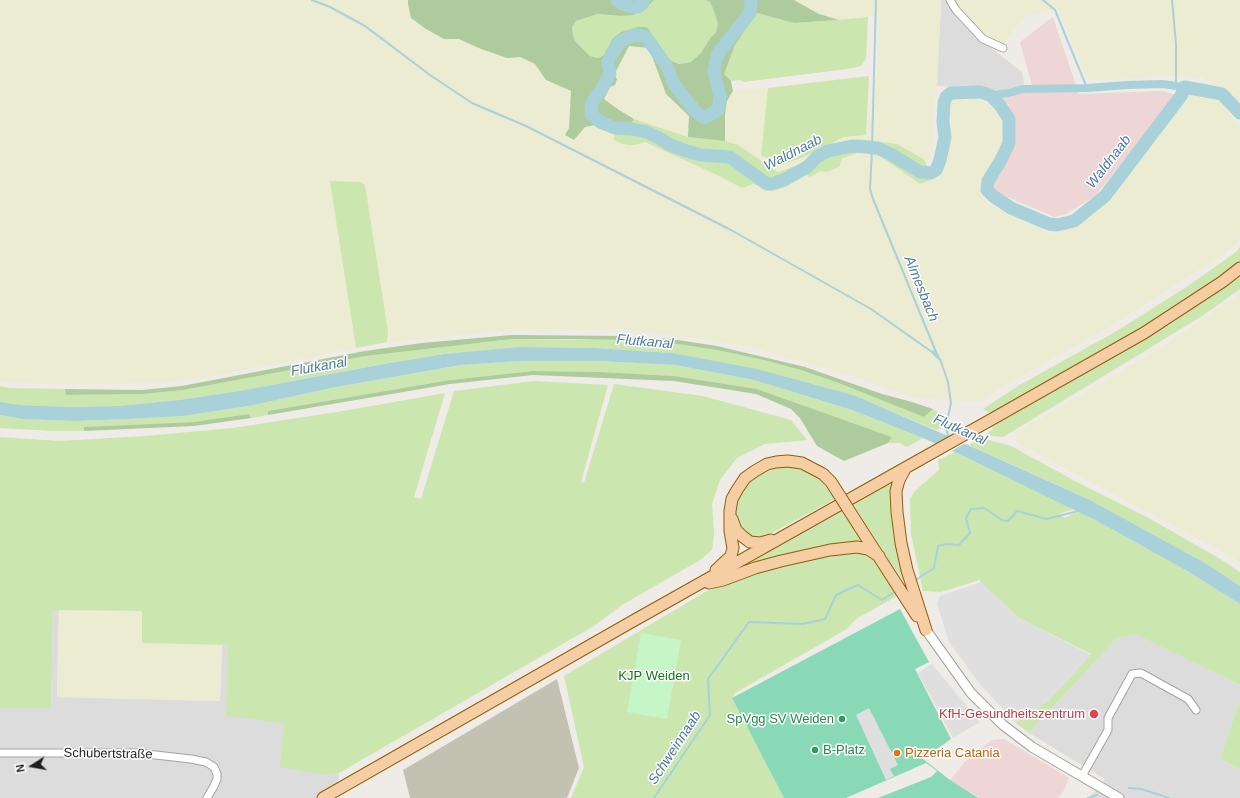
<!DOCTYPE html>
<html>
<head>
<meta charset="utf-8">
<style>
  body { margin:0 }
  #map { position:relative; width:1240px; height:798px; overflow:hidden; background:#efebe6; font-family:Arial,sans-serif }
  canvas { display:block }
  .north { position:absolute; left:12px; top:746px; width:40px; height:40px; -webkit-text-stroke:3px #fff; paint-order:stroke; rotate:259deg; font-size:11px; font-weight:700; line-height:16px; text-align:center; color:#1f1f1f }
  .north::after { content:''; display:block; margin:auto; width:14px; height:18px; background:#1f1f1f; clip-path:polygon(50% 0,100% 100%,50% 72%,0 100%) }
</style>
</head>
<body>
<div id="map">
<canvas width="1240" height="798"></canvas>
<div class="north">N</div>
</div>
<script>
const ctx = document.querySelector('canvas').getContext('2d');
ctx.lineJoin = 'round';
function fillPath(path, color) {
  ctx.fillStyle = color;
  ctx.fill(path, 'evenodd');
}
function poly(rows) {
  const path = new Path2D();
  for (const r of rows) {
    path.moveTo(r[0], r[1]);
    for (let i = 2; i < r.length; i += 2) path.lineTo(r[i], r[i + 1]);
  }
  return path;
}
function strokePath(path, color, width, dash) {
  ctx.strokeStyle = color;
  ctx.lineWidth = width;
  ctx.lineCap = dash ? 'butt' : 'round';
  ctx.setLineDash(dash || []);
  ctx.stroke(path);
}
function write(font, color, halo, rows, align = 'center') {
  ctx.font = font + ' Arial,sans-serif';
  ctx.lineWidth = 3;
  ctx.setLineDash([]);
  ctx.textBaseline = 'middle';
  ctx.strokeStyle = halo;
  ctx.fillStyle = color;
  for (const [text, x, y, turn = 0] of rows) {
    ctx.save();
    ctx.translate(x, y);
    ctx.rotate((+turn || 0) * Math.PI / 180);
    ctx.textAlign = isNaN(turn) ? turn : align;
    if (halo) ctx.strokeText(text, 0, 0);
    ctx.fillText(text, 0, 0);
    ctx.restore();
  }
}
fillPath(poly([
  [941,0,947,0,981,40,1022,72,1024,84,1020,87,1001,90,937,86],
  [59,609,57,697,220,701,222,645,228,645,284,723,326,775,339,773,338,785,315,798,0,798,0,708,51,708,53,610],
  [1136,633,1240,685,1240,700,1220,758,1238,769,1240,767,1240,798,1089,798,1105,779,1029,733,1117,638]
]), '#dddcdc');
fillPath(poly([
  [1053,17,1079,94,1161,91,1177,95,1095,196,1064,215,1054,217,994,191,992,187,1008,156,1013,144,1014,127,1012,113,1009,105,997,92,1032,85,1020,42],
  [1004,739,1069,778,1063,792,1058,798,978,798,950,780,969,757,992,740]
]), '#eed6d6');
fillPath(poly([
  [557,679,579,768,567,798,410,798,403,770]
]), '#c3c2b2');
fillPath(poly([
  [0,0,408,0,408,4,411,18,426,29,444,39,459,39,481,49,507,58,520,57,535,64,546,80,571,91,569,128,565,135,574,139,585,127,597,125,617,130,614,132,635,145,645,142,721,177,742,188,753,184,770,190,805,174,810,176,821,171,826,172,838,167,842,158,862,152,880,156,920,184,931,180,940,172,949,139,946,116,947,100,954,97,976,98,988,104,995,109,1004,123,1005,137,1001,153,989,168,980,186,981,196,989,204,1053,234,1077,227,1112,198,1189,94,1208,97,1221,101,1240,128,1240,237,1236,244,1221,256,1109,327,1004,386,984,400,976,402,914,397,843,373,751,347,712,340,622,329,507,330,387,342,388,332,331,181,356,348,219,375,168,382,58,385,0,381],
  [794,0,941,0,937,86,933,113,932,157,925,160,897,144,828,146,801,164,778,172,738,145,725,141,725,114,727,100,733,91,768,88,761,154,843,137,866,134,877,70,880,15,839,20,819,14],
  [953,0,1240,0,1240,102,1235,98,1202,78,1163,75,1116,80,1087,80,1058,9,1030,15,1020,21,1004,43,999,44,984,35,957,7],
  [628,46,649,48,666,94,689,116,688,137,634,119,619,110,604,99,610,87,614,75],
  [1240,294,1240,563,1229,555,1017,443,1015,437,1017,432,1157,350],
  [59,609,142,611,142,643,222,645,220,701,57,697]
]), '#ececd2');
fillPath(poly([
  [654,0,705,0,710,2,714,11,718,24,716,32,710,38,701,53,691,62,679,64,669,60,653,37,638,27,621,32,613,38,604,55,598,58,590,56,575,41,573,35,572,27,576,21,598,14,621,16,646,8],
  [757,13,794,23,839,20,868,17,866,59,861,66,847,69,743,82,741,80,731,81,723,74,735,45],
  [869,76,866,135,843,137,829,145,859,139,897,144,925,160,931,180,920,184,880,156,862,152,842,158,839,167,826,172,821,171,810,177,805,174,770,190,753,184,742,188,721,177,645,142,635,145,628,145,620,143,614,140,614,132,617,130,624,132,634,119,688,137,725,141,738,145,778,172,801,164,825,147,804,157,780,165,761,155,768,88],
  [330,181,361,182,365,185,388,332,387,342,356,348],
  [1240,247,1240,261,1218,277,1154,321,992,414,983,409,1018,386,1115,332,1188,286,1236,252],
  [1240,276,1240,289,1205,314,1140,354,1003,437,991,436,986,434,993,429,992,427,1009,417,1125,351,1172,323],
  [512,339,625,340,671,343,717,350,768,361,804,371,841,384,924,417,933,409,941,414,950,423,936,430,856,396,672,353,596,348,519,347,444,354,384,364,239,391,179,400,119,406,69,407,18,405,0,402,0,386,9,388,65,389,66,395,143,394,183,390,366,356],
  [521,361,599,361,675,365,754,380,852,410,923,438,907,447,899,443,888,443,892,437,757,389,674,376,600,372,533,371,450,380,268,411,268,415,251,418,249,414,194,422,85,427,84,431,54,431,0,428,0,415,22,419,75,421,128,419,183,416,249,406,336,387,461,365],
  [534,381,608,385,581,482,584,483,614,384,703,396,791,420,807,440,765,444,737,458,720,480,712,504,714,534,712,550,700,560,622,605,594,626,339,773,326,775,280,767,284,723,226,716,228,645,142,643,142,611,53,610,51,708,0,708,0,437,60,441,145,436,233,428,343,411,445,393,414,497,421,499,454,391],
  [981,438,1011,446,1073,480,1145,516,1217,557,1240,572,1240,586,1207,564,1090,500,969,445],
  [955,452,1074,509,1059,514,1065,518,1074,513,1080,512,1097,521,1189,572,1240,604,1240,685,1136,634,1117,638,1029,733,1016,723,1048,701,1091,654,1019,618,981,583,980,580,941,592,923,591,911,534,910,499,915,491,939,470,938,460],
  [783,466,797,467,808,471,822,482,835,499,768,535,756,537,747,535,739,528,735,518,737,502,744,488,756,476,768,469],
  [890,484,893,485,908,588,878,543,854,505],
  [842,511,860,537,860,541,738,570],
  [844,552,867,553,874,560,897,596,856,619,847,629,735,693,732,698,784,798,571,798,584,767,564,676,705,592,749,575,797,560],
  [1240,700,1240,767,1238,769,1220,758]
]), '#cce6af');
fillPath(poly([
  [408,0,654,0,646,8,633,15,621,16,598,14,576,21,572,27,573,35,575,41,590,56,598,58,604,55,613,38,621,32,638,27,647,27,669,60,679,64,691,62,701,53,710,38,716,32,718,24,714,11,710,2,705,0,794,0,819,14,839,20,794,23,757,13,735,45,724,74,731,81,733,91,727,101,725,114,725,141,688,137,689,116,666,94,649,48,629,46,614,75,617,79,615,85,610,87,604,99,619,110,634,119,624,133,596,125,585,127,574,140,565,135,569,128,571,91,546,80,535,64,520,57,507,58,481,49,459,39,444,39,426,29,411,18,408,4],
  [511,335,625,336,671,339,717,346,805,367,882,394,912,402,933,409,924,417,841,384,804,371,768,361,717,350,671,343,625,340,569,339,512,339,366,356,183,390,143,394,66,395,65,389,142,390,182,386,365,351,422,343],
  [533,371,600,372,674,376,757,389,892,437,888,443,844,461,817,446,800,418,791,409,756,394,674,381,533,375,450,384,268,415,268,411,450,380],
  [249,414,251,418,194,426,84,431,84,427,194,422]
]), '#adcb9d');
fillPath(poly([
  [641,633,681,640,667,719,627,712]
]), '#c6f6c7');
fillPath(poly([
  [900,609,929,662,915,669,951,739,923,759,950,780,978,798,878,798,931,777,937,771,926,763,846,798,784,798,732,698]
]), '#89d9b6');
fillPath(poly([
  [981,582,1019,618,1091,655,1048,701,1016,723,979,683,949,642,937,604,940,596],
  [932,664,980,722,953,738,918,673],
  [869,708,898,765,890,769,894,776,886,780,856,715]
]), '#dfdfdf');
fillPath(poly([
  [519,347,596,348,672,353,757,369,856,396,948,436,1090,500,1207,564,1240,586,1240,604,1189,572,1097,521,955,452,923,438,852,410,754,380,675,365,599,361,521,361,461,365,336,387,249,406,183,416,128,419,75,421,22,419,0,415,0,402,19,405,69,407,119,406,179,400,239,391,384,364,444,354]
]), '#a9d1da');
fillPath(poly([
  [967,426,990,429,925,466,911,458]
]), '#fff');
strokePath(poly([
  [312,0,330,7,365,26,430,75,472,103,526,126,731,230,871,309,932,352,935,351,939,357,932,352,940,360],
  [1043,0,1055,10,1087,88],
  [1172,0,1176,44,1176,86],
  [872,148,876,0],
  [872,150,870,189,873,199,936,352],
  [940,359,948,382,951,403,946,426,948,436],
  [914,581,934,568,938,546,946,544,959,545,970,533,966,518,971,509,984,508,1002,520,1008,521,1017,511,1047,519,1078,511],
  [1129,788,1141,789,1169,798],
  [654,798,710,715,708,679,749,622,803,624,825,619,836,595,858,585,882,600,896,591],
  [1088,798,1097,795]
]), '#a9d1da', 2);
strokePath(poly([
  [990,95,1009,93,1023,89,1087,88,1127,85,1162,84,1185,87]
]), '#a9d1da', 8);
strokePath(poly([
  [617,0,623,4,631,7,638,7,642,4,644,0],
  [751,0,750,13,719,52,716,59,714,71,720,97,718,110,704,118,695,111,674,84,666,65,646,37,635,35,620,41,608,61,610,74,604,85,592,102,591,114,600,122,615,128,632,129,647,132,661,139,670,145,687,151,701,155,730,157,767,184,772,184,784,180,807,167,817,157,828,151,852,146,878,148,894,156,920,172,931,173,936,170,940,160,945,137,943,122,944,103,946,97,951,93,980,92,990,95,1000,105,1009,119,1009,143,1001,160,988,181,987,190,993,196,1011,208,1049,224,1057,225,1074,221,1105,196,1181,96,1185,87,1222,94,1240,113]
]), '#a9d1da', 13);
const minor = poly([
  [950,0,956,10,983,39,1003,48],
  [0,753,138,753,191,759,206,762,214,767,217,774,217,779,214,786,207,798],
  [1082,776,1108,730,1108,718,1132,674,1141,673,1188,699,1196,710]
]);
const tertiary = poly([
  [926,630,971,693,1003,725,1032,747,1119,798]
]);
const primary = poly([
  [905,469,899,480,896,491,897,512,901,543,907,570,926,630],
  [732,519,736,530,742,536,750,542,760,543,771,540],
  [859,526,917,616],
  [716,570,731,556,733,548,730,531,730,511,732,499,737,490,745,478,755,471,767,464,776,462,788,461,802,463,823,474],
  [709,583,723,580,755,568,781,561,830,550,857,547,868,549,879,556],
  [323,798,633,621,994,418,1144,333,1222,282,1240,268]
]);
strokePath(minor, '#a3a3a3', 9);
strokePath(tertiary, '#a3a3a3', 11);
strokePath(primary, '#8f5d0a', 13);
strokePath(minor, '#fff', 7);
strokePath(tertiary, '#fff', 9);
strokePath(primary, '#f6cea4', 11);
const primaryBridge = poly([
  [823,474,831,482,859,526]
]);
strokePath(primaryBridge, '#8f5d0a', 13, []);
strokePath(primaryBridge, '#f6cea4', 11);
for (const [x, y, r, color] of [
  [1094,714,5,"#e0444e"],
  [842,719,4,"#2e9e5b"],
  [815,750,4,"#2e9e5b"],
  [897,753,4,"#e8710a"]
]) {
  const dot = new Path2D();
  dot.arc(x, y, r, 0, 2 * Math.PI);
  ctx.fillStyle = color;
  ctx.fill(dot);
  strokePath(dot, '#fff', 1.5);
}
write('13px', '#137617', '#fff', [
  ["KJP Weiden",654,676]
]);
write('13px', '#be3a42', '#fff', [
  ["KfH-Gesundheitszentrum",1085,714]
], 'right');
write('13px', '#27864d', '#fff', [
  ["SpVgg SV Weiden",834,719],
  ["B-Platz",823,750,"left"]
], 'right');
write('13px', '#c56008', '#fff', [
  ["Pizzeria Catania",905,753]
], 'left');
write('13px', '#1f1f1f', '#fff', [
  ["Schubertstraße",108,754,1]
]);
write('italic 14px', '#4e7ba0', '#fff', [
  ["Waldnaab",793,153,-27],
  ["Waldnaab",1109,162,-52],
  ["Almesbach",921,289,68],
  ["Flutkanal",645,342,5],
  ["Flutkanal",319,367,-10],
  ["Flutkanal",960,430,24],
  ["Schweinnaab",675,748,-57]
]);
</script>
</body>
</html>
